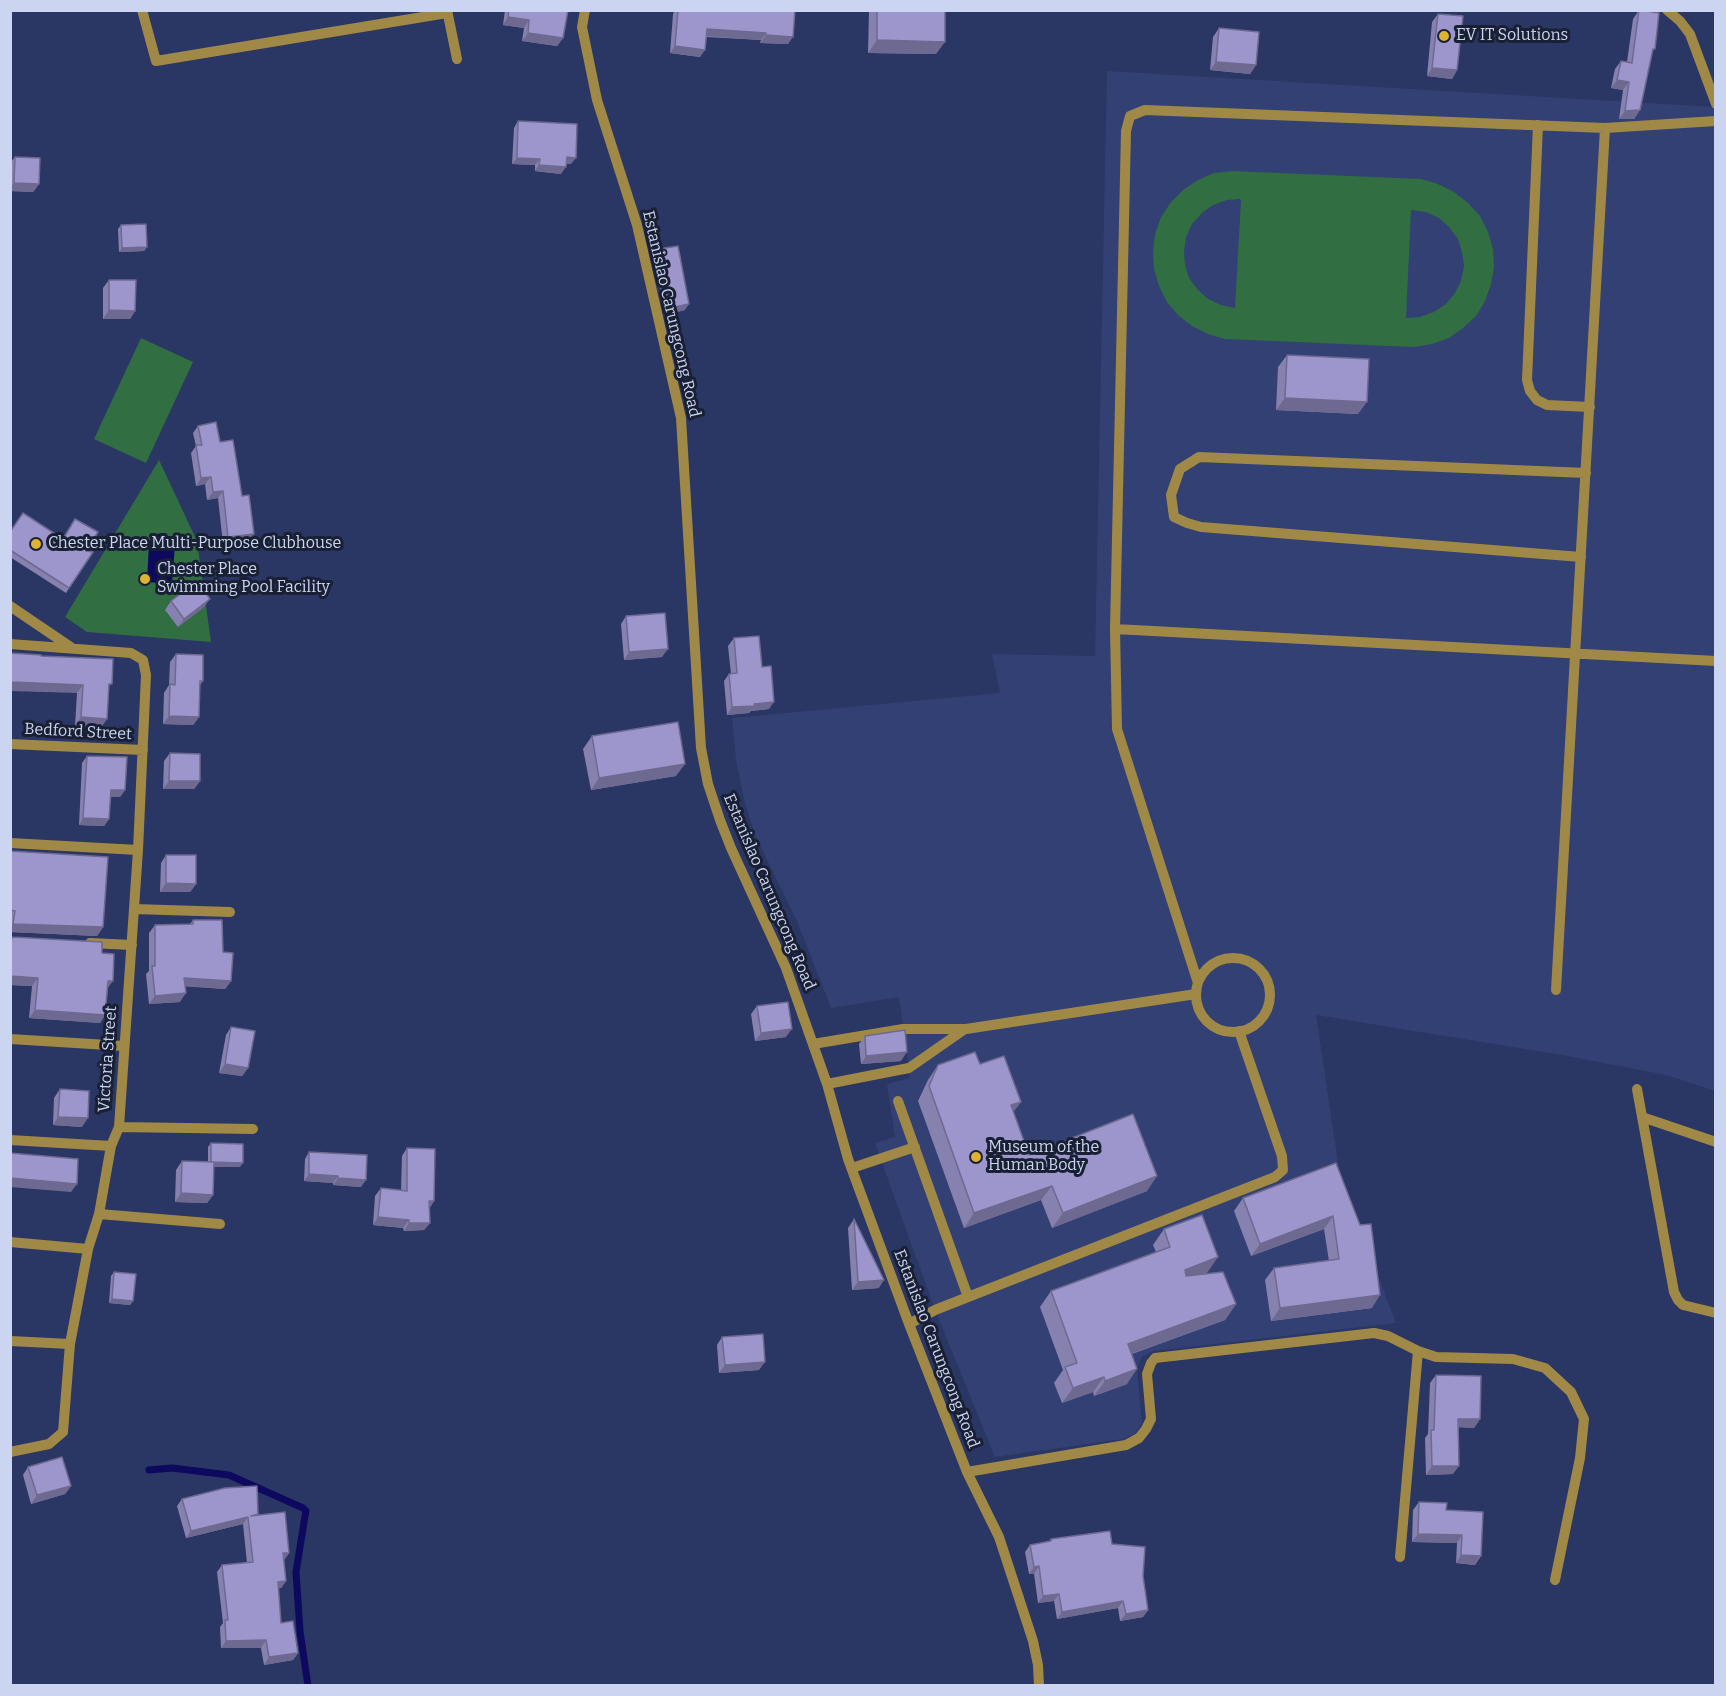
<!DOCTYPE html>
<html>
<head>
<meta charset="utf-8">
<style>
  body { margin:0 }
  #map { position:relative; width:1726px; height:1696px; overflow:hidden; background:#2a3664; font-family:Bitter,serif }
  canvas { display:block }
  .frame { position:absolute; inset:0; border:12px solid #cbd5f1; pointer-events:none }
</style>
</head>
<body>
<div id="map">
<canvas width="1726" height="1696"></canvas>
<div class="frame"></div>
</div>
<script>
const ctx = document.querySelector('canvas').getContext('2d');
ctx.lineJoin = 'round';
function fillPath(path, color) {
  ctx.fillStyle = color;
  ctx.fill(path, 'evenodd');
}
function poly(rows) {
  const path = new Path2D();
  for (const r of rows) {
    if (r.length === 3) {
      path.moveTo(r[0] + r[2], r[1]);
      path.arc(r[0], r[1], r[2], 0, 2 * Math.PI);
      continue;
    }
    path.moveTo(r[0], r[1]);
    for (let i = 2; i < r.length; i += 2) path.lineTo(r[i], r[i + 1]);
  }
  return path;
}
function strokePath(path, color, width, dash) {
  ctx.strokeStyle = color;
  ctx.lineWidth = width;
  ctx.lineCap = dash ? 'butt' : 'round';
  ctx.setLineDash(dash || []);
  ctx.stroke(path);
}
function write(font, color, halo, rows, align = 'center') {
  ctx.font = font + ' Bitter,serif';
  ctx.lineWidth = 6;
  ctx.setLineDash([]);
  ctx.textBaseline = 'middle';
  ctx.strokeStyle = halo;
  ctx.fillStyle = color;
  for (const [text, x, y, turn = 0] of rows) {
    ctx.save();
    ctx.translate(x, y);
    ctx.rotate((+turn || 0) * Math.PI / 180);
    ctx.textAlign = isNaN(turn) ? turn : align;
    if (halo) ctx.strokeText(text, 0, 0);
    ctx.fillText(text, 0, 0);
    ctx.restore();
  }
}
fillPath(poly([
  [1107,71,1715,107,1715,1091,1666,1075,1568,1056,1316,1015,1340,1176,1396,1323,1154,1351,1142,1357,1137,1369,1142,1423,1135,1434,1123,1439,995,1457,935,1310,875,1143,895,1137,887,1084,910,1078,899,997,831,1008,797,921,755,835,744,799,736,759,732,718,1000,693,992,654,1095,656]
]), '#324074');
fillPath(poly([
  [1232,171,1421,179,1438,184,1454,192,1468,203,1480,216,1488,232,1493,249,1494,267,1491,284,1485,301,1476,316,1463,328,1449,338,1432,344,1414,347,1225,339,1208,334,1192,326,1178,315,1167,302,1159,286,1154,269,1153,251,1155,234,1161,217,1171,202,1183,190,1198,180,1214,173],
  [1240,199,1241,200,1235,308,1221,305,1208,299,1198,290,1189,278,1185,265,1184,251,1186,237,1192,224,1202,213,1213,205,1227,200],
  [1411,210,1426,212,1439,218,1449,227,1458,239,1462,252,1464,266,1461,281,1455,293,1446,304,1434,312,1420,317,1406,318],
  [141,338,193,362,146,463,94,439],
  [159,460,197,541,211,642,87,632,65,617]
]), '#316e41');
fillPath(poly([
  [161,533,172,538,175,545,172,584,147,582,149,543,153,536]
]), '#0d095f');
strokePath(poly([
  [149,1470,172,1468,229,1475,303,1508,306,1511,305,1516,296,1572,300,1631,308,1686]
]), '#0d095f', 7);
strokePath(poly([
  [142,10,156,61,447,13],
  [447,10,457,59],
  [585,10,582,27,597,100,637,225,681,418,701,748,708,784,720,820,731,848,786,968,827,1084,848,1159,909,1324,967,1472,999,1537,1033,1641,1038,1665,1039,1686],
  [1667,10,1680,21,1690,34,1716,104],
  [1538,125,1527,380,1530,391,1537,400,1547,405,1590,407],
  [1581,557,1201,527,1187,523,1174,517,1171,495,1180,469,1199,457,1586,473],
  [10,606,72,648],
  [1115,629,1716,661],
  [10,644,131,653,143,660,146,675,138,850,119,1127,111,1146,99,1214,88,1249,70,1344,63,1432,49,1444,10,1452],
  [10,744,143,750],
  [10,843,138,850],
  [134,909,230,912],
  [90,943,132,945],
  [1233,995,37],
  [1198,983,1117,729,1115,629,1126,131,1130,116,1145,110,1605,128,1716,121],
  [1556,990,1605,128],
  [10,1039,124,1046],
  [813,1044,903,1029,966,1029,1196,994],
  [827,1084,909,1068,965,1029],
  [1637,1089,1674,1292,1678,1300,1683,1305,1716,1313],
  [898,1101,968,1297],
  [1642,1117,1716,1142],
  [119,1127,253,1129],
  [10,1140,111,1146],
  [852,1168,915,1147],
  [99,1214,220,1224],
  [10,1242,88,1249],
  [909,1324,935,1310,968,1297,1275,1177,1283,1170,1282,1156,1239,1031],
  [10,1341,70,1344],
  [1418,1351,1436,1357,1513,1359,1545,1368,1571,1392,1584,1419,1580,1458,1555,1580],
  [967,1472,1126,1445,1139,1438,1146,1429,1151,1419,1147,1374,1151,1363,1155,1358,1374,1333,1388,1336,1418,1351,1400,1557]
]), '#a08947', 10);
fillPath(poly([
  [505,10,568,10,563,38,557,46,522,41,524,28,503,25],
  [675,10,795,10,788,44,760,43,761,40,706,37,700,57,670,53,673,14],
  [869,10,945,10,936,54,868,53],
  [1639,10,1652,52,1640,110,1634,119,1619,119,1623,90,1611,88,1615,69,1621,61,1627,62,1633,19],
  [1438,14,1457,70,1452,79,1427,76,1432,22],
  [1219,28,1256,65,1250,74,1210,70,1213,37],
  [518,121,571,164,566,164,561,174,535,171,535,165,512,164,514,128],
  [15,157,39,184,33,192,10,191,10,163],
  [121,225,147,247,144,251,119,252,118,229],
  [659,249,685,310,665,315,655,256],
  [109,280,135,311,130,319,103,319,103,288],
  [1287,355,1358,414,1276,410,1278,367],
  [198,426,220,442,248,541,223,544,218,498,207,500,205,484,196,486,191,453,196,446,193,433],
  [10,532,86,551,93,552,66,593,10,557],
  [171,601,204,607,178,627,165,610],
  [626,616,662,657,624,660,621,624],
  [734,638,762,667,769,709,751,711,749,713,727,715,724,681,729,674,731,674,728,646],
  [176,654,203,681,200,685,199,717,193,725,163,724,164,693,169,685,170,662],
  [41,656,109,689,107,719,101,727,75,726,77,693],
  [592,736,676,776,591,790,583,749],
  [170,753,200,781,194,789,163,789,164,761],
  [87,756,125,790,120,797,110,797,109,819,104,826,79,825,82,763],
  [10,851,103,927,97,936,10,932],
  [166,855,196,884,190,892,160,892,161,863],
  [193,920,223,952,231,981,225,989,185,986,180,1002,149,1004,146,974,149,971,149,933,155,925,190,924],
  [12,937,102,953,108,988,105,1015,100,1023,29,1018,32,986,10,985,10,939],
  [757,1006,786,1037,755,1041,751,1014],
  [231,1027,248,1068,242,1076,219,1073,226,1035],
  [865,1036,901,1061,861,1064,859,1044],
  [980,1064,1021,1102,1013,1112,1029,1155,1147,1191,1052,1228,1041,1200,964,1228,918,1101,928,1080,938,1065],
  [60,1089,82,1127,53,1125,54,1098],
  [211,1143,240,1167,214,1167,213,1195,207,1203,175,1202,176,1170,182,1161,208,1162,208,1147],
  [407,1148,434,1201,429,1209,430,1223,424,1230,404,1231,403,1228,373,1225,375,1196,381,1188,401,1190,402,1156],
  [309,1152,361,1187,333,1185,333,1183,304,1181,305,1159],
  [1336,1163,1372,1308,1271,1321,1265,1280,1274,1268,1329,1261,1324,1229,1251,1256,1234,1211,1243,1198],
  [854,1219,879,1288,852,1290,848,1228],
  [1164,1229,1207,1273,1203,1274,1236,1304,1225,1320,1132,1354,1127,1384,1094,1396,1093,1392,1062,1403,1054,1383,1063,1370,1040,1307,1051,1291,1156,1252,1153,1245],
  [114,1272,133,1301,130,1305,109,1303,111,1276],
  [722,1337,759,1370,719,1373,717,1345],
  [1436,1375,1480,1419,1474,1428,1459,1427,1453,1474,1426,1475,1425,1438,1428,1434,1430,1383],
  [28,1467,71,1486,65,1494,31,1504,23,1475],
  [182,1499,258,1515,289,1553,284,1560,286,1581,281,1588,278,1588,281,1623,298,1653,293,1660,264,1665,261,1648,221,1648,220,1627,223,1623,217,1572,222,1565,247,1563,243,1524,186,1538,177,1506],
  [1419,1502,1446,1510,1481,1556,1475,1565,1456,1563,1457,1543,1412,1542,1413,1510],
  [1051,1539,1112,1544,1143,1576,1148,1610,1143,1617,1120,1621,1118,1608,1057,1619,1054,1601,1038,1603,1034,1574,1029,1574,1025,1552,1030,1545,1049,1542]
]), '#8781b0');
fillPath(poly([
  [508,17,529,20,524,28,503,25],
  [707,29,766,33,761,40,702,36],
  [528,33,563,38,557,46,522,41],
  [766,35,793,37,788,44,760,43],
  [877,40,945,42,936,54,868,53],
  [675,46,705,50,700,57,670,53],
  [1216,62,1256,65,1250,74,1210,70],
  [1432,68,1457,70,1452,79,1427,76],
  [1617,80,1629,82,1623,90,1611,88],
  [1640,110,1634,119,1619,119,1625,111],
  [567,157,576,158,571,164,562,164],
  [517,158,540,159,535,165,512,164],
  [539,165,566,167,561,174,535,171],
  [14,183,39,184,33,192,10,191,10,187],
  [147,247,144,251,119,252,122,248],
  [689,304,685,310,665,315,670,308],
  [109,310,135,311,130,319,103,319],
  [1285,398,1367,402,1358,414,1276,410],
  [211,477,205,484,196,486,201,478],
  [223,491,218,498,207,500,213,492],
  [254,534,248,541,223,544,228,537],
  [210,599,204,607,178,627,184,619],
  [668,649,662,657,624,660,629,652],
  [11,682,83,685,77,693,10,691],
  [774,702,769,709,751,711,749,713,727,715,732,707,754,704],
  [169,716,199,717,193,725,163,724],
  [81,717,107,719,101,727,75,726],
  [685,764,676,776,591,790,599,778],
  [169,781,200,781,194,789,163,789],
  [111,790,125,790,120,797,106,797],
  [83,818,109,819,104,826,79,825],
  [166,883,196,884,190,892,160,892],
  [13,924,103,927,97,936,10,932,10,928],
  [10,976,38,978,32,986,10,985],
  [184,978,231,981,225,989,178,986],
  [108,981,113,981,107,989],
  [186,993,180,1002,149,1004,155,996],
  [35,1010,105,1015,100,1023,29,1018],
  [792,1029,786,1037,755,1041,761,1033],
  [907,1052,901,1061,861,1064,866,1056],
  [225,1064,248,1068,242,1076,219,1073],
  [1021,1102,1010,1116,1011,1105],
  [58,1117,88,1118,82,1127,53,1125],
  [211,1162,243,1163,240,1167,208,1167],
  [309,1174,338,1176,333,1183,304,1181],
  [1157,1176,1147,1191,1052,1228,1063,1213],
  [10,1178,77,1184,71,1192,10,1187],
  [338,1178,366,1180,361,1187,333,1185],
  [1052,1186,1041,1200,964,1228,974,1213],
  [181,1193,213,1195,207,1203,175,1202],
  [429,1201,434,1201,429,1209],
  [1333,1216,1324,1229,1251,1256,1260,1244],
  [378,1217,409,1220,403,1228,373,1225],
  [409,1223,430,1223,424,1230,404,1231],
  [1218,1257,1207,1273,1174,1285,1185,1270],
  [884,1280,879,1288,852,1290,858,1282],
  [1380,1295,1372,1308,1271,1321,1280,1308],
  [112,1299,133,1301,130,1305,109,1303],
  [1236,1304,1225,1320,1117,1359,1128,1344],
  [765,1362,759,1370,719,1373,725,1365],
  [1137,1369,1127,1384,1094,1396,1105,1381],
  [1104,1377,1093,1392,1062,1403,1073,1388],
  [1458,1419,1480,1419,1474,1428,1453,1427],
  [1432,1466,1459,1466,1453,1474,1426,1475],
  [71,1486,65,1494,31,1504,37,1495],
  [248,1517,243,1524,186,1538,191,1531],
  [1418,1534,1462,1535,1457,1543,1412,1542],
  [283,1553,289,1553,284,1560],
  [1461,1555,1481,1556,1475,1565,1456,1563],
  [1039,1566,1034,1574,1029,1574,1034,1567],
  [286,1581,281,1588,272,1589,278,1582],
  [1059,1594,1054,1601,1038,1603,1043,1596],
  [1123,1601,1118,1608,1057,1619,1062,1612],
  [1148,1610,1143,1617,1120,1621,1126,1614],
  [266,1640,261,1648,221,1648,226,1641],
  [298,1653,293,1660,264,1665,269,1657]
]), '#6e6990');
const building = poly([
  [509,10,568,10,563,38,528,33,529,20,508,17,509,10],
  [678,10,795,10,793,37,766,35,766,33,707,29,705,50,675,46,678,10],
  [877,10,945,10,945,42,877,40,877,10],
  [1639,10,1659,13,1655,49,1653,49,1640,110,1625,111,1629,82,1617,80,1621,61,1632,63,1639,10],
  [1438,14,1463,16,1457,70,1432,68,1438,14],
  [1219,28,1259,32,1256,65,1216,62,1219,28],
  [518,121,577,124,576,158,567,157,566,167,539,165,540,159,517,158,518,121],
  [15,157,40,158,39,184,14,183,15,157],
  [146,224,147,247,122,248,121,225,146,224],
  [678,246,689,304,670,308,659,249,678,246],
  [109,280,136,280,135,311,109,310,109,280],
  [1287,355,1369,359,1367,402,1285,398,1287,355],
  [216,422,220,442,233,440,242,496,249,495,254,534,228,537,223,491,213,492,211,477,201,478,196,445,202,445,198,426,216,422],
  [23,513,63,539,75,519,98,532,86,551,93,552,69,588,10,550,10,532,23,513],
  [197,581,210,599,184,619,171,601,197,581],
  [665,613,668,649,629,652,626,616,665,613],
  [759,636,762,667,771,666,774,702,754,704,755,706,732,707,729,674,737,673,734,638,759,636],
  [10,653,41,655,41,656,113,659,112,684,109,684,107,719,81,717,83,685,11,682,10,653],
  [176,654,203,655,203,681,200,681,199,717,169,716,170,684,175,685,176,654],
  [678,722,685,764,599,778,592,736,678,722],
  [170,753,200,754,200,781,169,781,170,753],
  [87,756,127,757,125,790,111,790,109,819,83,818,87,756],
  [10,851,108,857,103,927,13,924,15,911,10,910,10,851],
  [166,855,196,855,196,884,166,883,166,855],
  [193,920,222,920,223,952,233,953,231,981,184,978,186,993,155,996,152,966,155,966,155,925,193,924,193,920],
  [12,937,102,942,102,953,114,954,113,981,108,981,105,1015,35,1010,38,978,10,976,10,948,12,937],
  [788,1002,792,1029,761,1033,757,1006,788,1002],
  [231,1027,255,1031,248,1068,225,1064,231,1027],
  [905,1030,907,1052,866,1056,865,1036,905,1030],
  [975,1052,980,1064,1004,1056,1021,1102,1011,1105,1029,1155,1133,1114,1157,1176,1063,1213,1052,1186,974,1213,929,1086,938,1065,975,1052],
  [60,1089,89,1091,88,1118,58,1117,60,1089],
  [211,1143,243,1144,243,1163,211,1162,211,1143],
  [407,1148,435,1149,434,1201,429,1201,430,1223,409,1223,409,1220,378,1217,381,1188,407,1191,407,1148],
  [309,1152,367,1155,366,1180,338,1178,338,1176,309,1174,309,1152],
  [10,1153,78,1159,77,1184,10,1178,10,1153],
  [182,1161,214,1162,213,1195,181,1193,182,1161],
  [1336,1163,1360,1225,1371,1224,1380,1295,1280,1308,1274,1268,1339,1259,1333,1216,1260,1244,1243,1198,1336,1163],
  [1202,1215,1218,1257,1185,1270,1186,1276,1223,1272,1236,1304,1128,1344,1137,1369,1105,1381,1104,1377,1073,1388,1065,1367,1077,1363,1051,1291,1170,1247,1164,1229,1202,1215],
  [854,1219,884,1280,858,1282,854,1219],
  [114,1272,136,1274,133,1301,112,1299,114,1272],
  [763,1334,765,1362,725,1365,722,1337,763,1334],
  [1436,1375,1481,1376,1480,1419,1458,1419,1459,1466,1432,1466,1431,1430,1434,1430,1436,1375],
  [62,1457,71,1486,37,1495,28,1467,62,1457],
  [257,1486,258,1514,251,1516,285,1512,289,1553,283,1553,286,1581,278,1582,281,1623,293,1621,298,1653,269,1657,266,1640,226,1641,225,1620,228,1620,222,1565,253,1562,248,1517,191,1531,182,1499,225,1488,257,1486],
  [1419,1502,1447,1503,1446,1510,1483,1512,1481,1556,1461,1555,1462,1535,1418,1534,1419,1502],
  [1110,1531,1112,1544,1145,1547,1143,1576,1148,1610,1126,1614,1123,1601,1062,1612,1059,1594,1043,1596,1039,1566,1034,1567,1030,1545,1051,1541,1051,1539,1110,1531]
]);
fillPath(building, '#9d96cd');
strokePath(building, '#6e6990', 1.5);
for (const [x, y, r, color] of [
  [1444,36,6,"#dbb233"],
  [36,544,6,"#dbb233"],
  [145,579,6,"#dbb233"],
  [976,1157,6,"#dbb233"]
]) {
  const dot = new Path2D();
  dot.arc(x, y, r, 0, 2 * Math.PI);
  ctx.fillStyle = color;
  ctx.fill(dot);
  strokePath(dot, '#1a2034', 2);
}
write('16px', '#cbd5f1', '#1a2034', [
  ["EV IT Solutions",1456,36],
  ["Chester Place Multi-Purpose Clubhouse",48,544],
  ["Chester Place",157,570],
  ["Swimming Pool Facility",157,588],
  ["Museum of the",988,1148],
  ["Human Body",988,1166]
], 'left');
write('16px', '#cbd5f1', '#1a2034', [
  ["Estanislao Carungcong Road",671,314,77],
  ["Bedford Street",78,732,3],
  ["Estanislao Carungcong Road",769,892,67],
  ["Victoria Street",108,1059,-86],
  ["Estanislao Carungcong Road",936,1349,69]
]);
</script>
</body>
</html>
